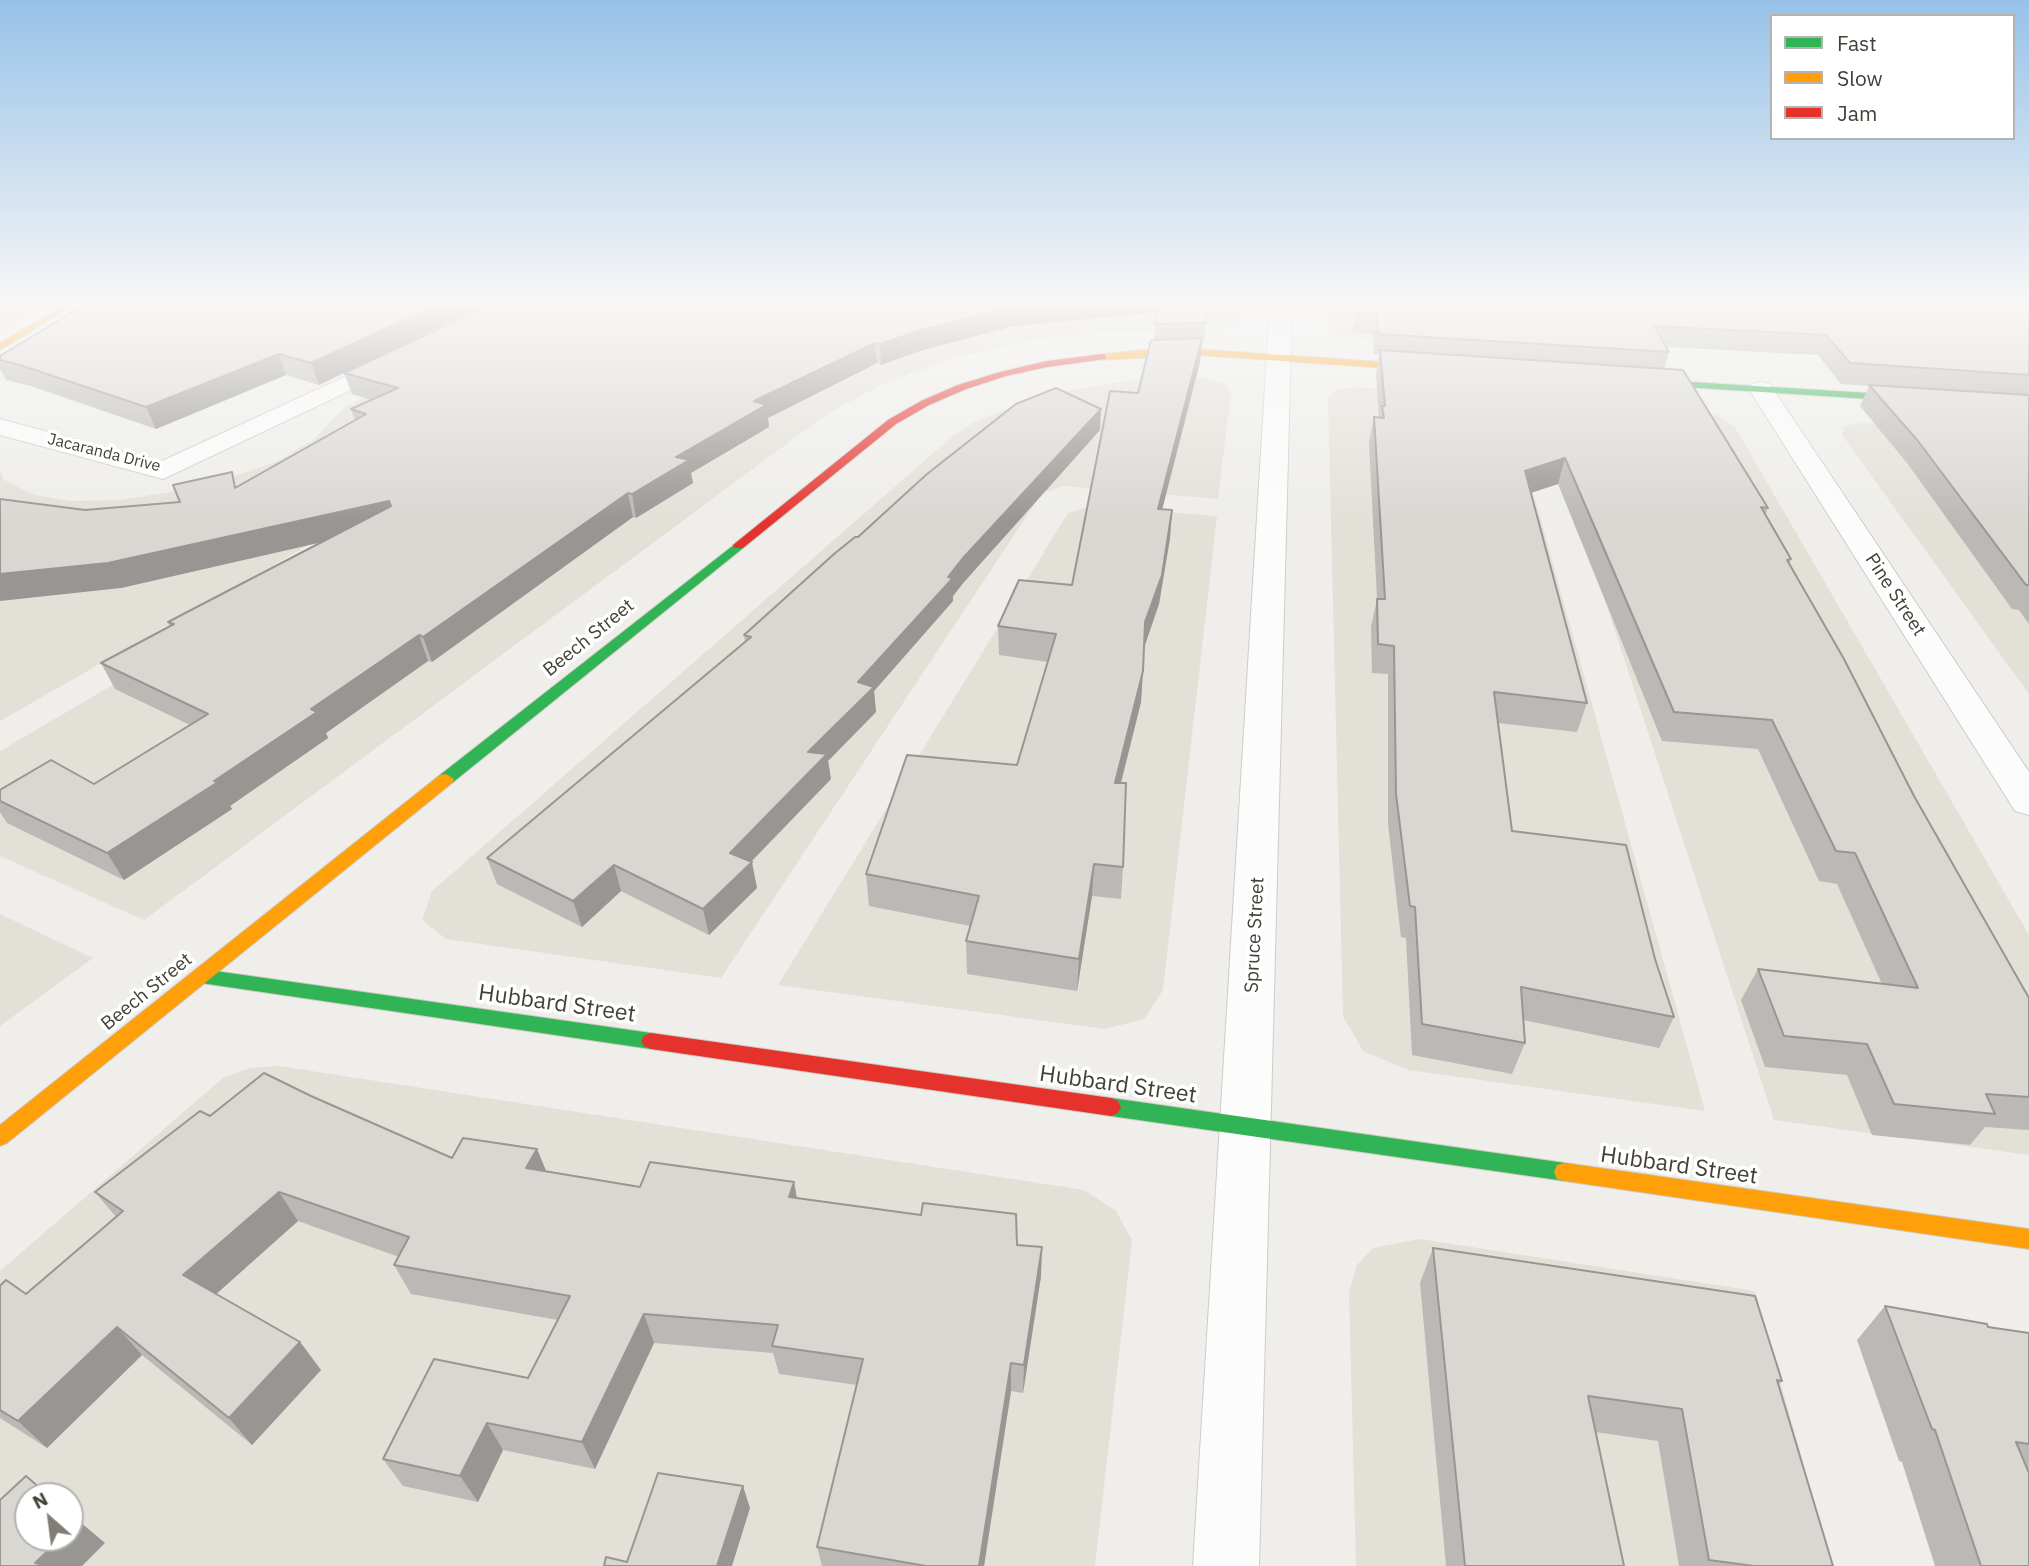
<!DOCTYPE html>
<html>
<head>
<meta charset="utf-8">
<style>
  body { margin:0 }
  #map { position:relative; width:2029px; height:1566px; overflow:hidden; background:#efeeea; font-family:"IBM Plex Sans",sans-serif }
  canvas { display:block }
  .legend { position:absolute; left:1770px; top:14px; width:245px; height:126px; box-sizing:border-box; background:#fff; border:2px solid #b4b3af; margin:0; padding:9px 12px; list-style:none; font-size:21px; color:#444037 }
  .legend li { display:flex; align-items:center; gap:14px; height:35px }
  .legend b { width:35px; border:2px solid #b4b3af }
  .north { position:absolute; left:14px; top:1482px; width:70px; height:70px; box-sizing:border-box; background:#fff; border:2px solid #b4b3af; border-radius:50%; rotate:332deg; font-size:19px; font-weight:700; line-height:28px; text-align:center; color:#444037 }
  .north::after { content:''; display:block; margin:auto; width:24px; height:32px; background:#807d76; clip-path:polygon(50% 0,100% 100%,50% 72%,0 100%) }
</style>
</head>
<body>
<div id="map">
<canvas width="2029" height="1566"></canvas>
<ul class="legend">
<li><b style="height:9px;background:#30b455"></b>Fast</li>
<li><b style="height:9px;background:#ff9f0a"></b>Slow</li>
<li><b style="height:9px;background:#e5322d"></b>Jam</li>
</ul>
<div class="north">N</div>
</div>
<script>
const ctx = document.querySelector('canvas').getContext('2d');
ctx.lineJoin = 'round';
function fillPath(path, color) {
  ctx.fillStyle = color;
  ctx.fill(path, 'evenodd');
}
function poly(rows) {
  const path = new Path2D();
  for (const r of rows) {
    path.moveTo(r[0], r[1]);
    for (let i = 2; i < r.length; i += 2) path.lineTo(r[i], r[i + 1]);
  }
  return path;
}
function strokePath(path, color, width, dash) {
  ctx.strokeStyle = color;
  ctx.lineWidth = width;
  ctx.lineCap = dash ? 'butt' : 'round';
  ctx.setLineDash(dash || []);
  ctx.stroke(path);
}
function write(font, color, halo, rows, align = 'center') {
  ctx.font = font + ' "IBM Plex Sans",sans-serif';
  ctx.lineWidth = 7;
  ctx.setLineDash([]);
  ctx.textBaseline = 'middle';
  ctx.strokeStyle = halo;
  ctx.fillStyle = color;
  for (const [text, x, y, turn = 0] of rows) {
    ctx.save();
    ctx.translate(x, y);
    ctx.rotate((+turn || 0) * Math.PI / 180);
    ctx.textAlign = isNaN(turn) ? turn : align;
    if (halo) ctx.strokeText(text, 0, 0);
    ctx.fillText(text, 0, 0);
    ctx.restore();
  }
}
fillPath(poly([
  [0,304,48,304,0,333],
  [762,304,1241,304,1239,321,1235,326,1217,330,1107,332,1035,340,954,358,880,385,827,414,144,920,0,856,0,751],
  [1326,304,1481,304,1493,348,1352,338,1336,335,1326,328],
  [439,361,568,397,0,721,0,471,3,479,31,494,70,501,121,500,200,487,276,462,313,440,345,407],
  [1182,377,1210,379,1226,385,1231,392,1218,499,1065,486,1042,493,721,978,446,939,422,920,432,891,954,435,980,419,1044,395,1132,380],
  [1356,387,1507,398,1705,1111,1408,1070,1363,1051,1343,1016,1328,398,1336,390],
  [1540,400,1694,411,1718,416,1735,427,2029,935,2029,1155,1774,1120],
  [1861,423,2029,434,2029,694,1842,435,1844,426],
  [1091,506,1217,516,1163,990,1144,1019,1105,1029,778,985,1068,513],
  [0,914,93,958,0,1026],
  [279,1066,1084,1190,1116,1211,1132,1240,1095,1566,0,1566,0,1271,223,1078,250,1068],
  [28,1496,70,1496,70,1538,28,1538],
  [1420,1239,1755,1291,1832,1566,1356,1566,1349,1292,1357,1265,1373,1248]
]), '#e3e0d8');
const street = poly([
  [1270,304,1292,304,1259,1566,1193,1566,1270,304],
  [394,354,402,356,406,361,402,366,163,479,0,435,0,419,160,462,394,354],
  [1761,382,1770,384,1773,389,2029,772,2029,815,2015,811,1749,389,1752,384,1761,382]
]);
const fast = poly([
  [1642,379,1917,396,1922,399,1917,402,1638,384,1638,380,1642,379],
  [739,541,743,542,743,548,452,783,440,783,438,779,440,775,739,541],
  [201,969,651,1033,658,1036,661,1041,658,1046,651,1049,201,983,194,981,192,976,194,971,201,969],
  [1111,1098,1565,1163,1573,1165,1576,1172,1573,1179,1565,1181,1111,1116,1104,1113,1101,1107,1104,1101,1111,1098]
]);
const slow = poly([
  [66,304,76,304,0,350,0,343,66,304],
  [1196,349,1428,365,1433,368,1428,371,1196,355,1103,360,1098,357,1103,354,1141,350,1196,349],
  [446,774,454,779,452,783,7,1143,0,1146,0,1125,440,775,446,774],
  [1565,1163,2029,1229,2029,1249,1565,1181,1557,1179,1554,1172,1557,1165,1565,1163]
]);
const jam = poly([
  [1103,354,1106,355,1106,359,1047,367,1006,376,966,389,929,405,896,424,743,548,735,548,733,545,888,420,921,401,958,385,1000,372,1047,361,1103,354],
  [651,1033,1111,1098,1118,1101,1121,1107,1118,1113,1111,1116,651,1049,644,1046,641,1041,644,1036,651,1033]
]);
strokePath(street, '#cdccc8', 2);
strokePath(fast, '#cdcbc1', 2);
strokePath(slow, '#cdcbc1', 2);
strokePath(jam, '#cdcbc1', 2);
fillPath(street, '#fdfcfc');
fillPath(fast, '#30b455');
fillPath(slow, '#ff9f0a');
fillPath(jam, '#e5322d');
fillPath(poly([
  [486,304,319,385,286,375,156,429,31,386,6,380,0,369,0,356],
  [1206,304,1204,343,1202,343,1200,362,1162,510,1172,510,1170,538,1159,604,1144,647,1141,702,1121,783,1123,867,1121,899,1092,896,1077,991,967,974,966,941,970,926,869,906,866,874,1017,765,1048,662,999,655,998,626,1072,585,1138,393,1154,340,1155,324,1158,312,1014,326,923,350,881,365,877,363,768,418,769,427,691,473,693,483,636,518,633,517,432,662,428,661,326,733,328,738,230,806,232,809,124,880,7,823,0,812,0,790,94,784,190,725,115,689,101,663,170,626,168,622,321,542,121,588,85,510,180,502,238,487,355,420,351,409,371,400,352,394,344,373,462,318],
  [1357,304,2029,304,2029,624,2019,610,2012,609,1907,463,1860,406,1869,386,1841,384,1818,355,1667,347,1669,352,1664,369,1768,508,1765,515,1791,559,1789,564,1914,796,2029,998,2029,1130,1985,1127,1970,1145,1872,1135,1847,1075,1765,1067,1741,1000,1758,969,1882,984,1837,884,1819,881,1758,749,1662,741,1558,484,1531,493,1587,703,1577,732,1498,723,1512,831,1655,959,1674,1017,1659,1048,1523,1020,1525,1043,1512,1074,1412,1055,1406,938,1401,937,1388,824,1388,674,1372,673,1371,627,1377,599,1369,442,1374,417,1379,418,1376,374,1379,354,1374,354,1373,334,1353,332],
  [1100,430,964,582,953,596,953,601,874,691,876,712,828,761,831,779,751,862,757,888,709,935,621,891,582,927,497,884,487,858,745,642,744,635,858,537],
  [311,1096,452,1158,537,1149,546,1171,640,1187,794,1182,797,1198,1017,1245,1041,1276,1023,1393,1011,1391,984,1566,822,1566,817,1547,857,1385,779,1374,773,1353,654,1343,595,1469,503,1450,478,1502,403,1486,383,1459,528,1378,558,1320,411,1294,394,1265,399,1257,298,1221,216,1294,300,1342,321,1370,252,1445,142,1355,47,1448,0,1418,0,1286,26,1294,116,1217,95,1192,210,1116],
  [1433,1248,1782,1381,1779,1384,1833,1566,1679,1566,1658,1441,1595,1432,1624,1566,1446,1566,1420,1283],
  [1885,1306,1988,1327,2029,1333,2029,1566,1935,1566,1902,1462,1899,1461,1857,1340]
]), '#bbb9b5');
fillPath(poly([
  [439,304,486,304,319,385,311,363],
  [1035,304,1162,304,1161,312,1014,326,923,350,881,365,880,344,922,330,1014,306],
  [1202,338,1200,362,1155,537,1158,509],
  [875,343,877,363,768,418,769,427,691,473,693,483,636,518,632,494,676,457,754,401],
  [279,354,286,375,156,429,146,407],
  [1101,409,1100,430,964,582,953,596,953,601,874,691,876,712,828,761,831,779,740,873,752,862,757,888,709,935,703,909,730,853,808,752,858,682,963,558],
  [1565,458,1558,484,1518,497,1525,471],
  [628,493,633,517,432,662,423,637],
  [389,501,397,525,121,588,0,601,0,574],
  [1172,510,1170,538,1159,604,1143,651,1145,622],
  [419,635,428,661,326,733,328,738,230,806,232,809,124,880,107,853,214,781,311,709],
  [1143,671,1141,702,1113,814,1115,783],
  [1094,864,1092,896,1077,991,1079,959],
  [614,865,621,891,582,927,573,901],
  [537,1149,549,1178,526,1168],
  [794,1182,799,1212,789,1197],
  [279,1192,298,1221,205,1304,183,1275],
  [1042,1247,1041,1276,1023,1393,1024,1365],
  [644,1314,654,1343,595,1469,582,1442],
  [117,1327,142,1355,47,1448,18,1421],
  [300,1342,321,1370,252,1445,229,1418],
  [1011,1363,1011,1391,984,1566,979,1566],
  [487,1423,503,1450,478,1502,460,1476],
  [743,1486,750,1508,732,1566,717,1566],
  [79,1521,105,1543,82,1566,38,1566,35,1563,61,1538,70,1538,70,1530]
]), '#989693');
const building = poly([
  [86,304,439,304,311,363,279,354,146,407,20,365,0,360,0,356,86,304],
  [489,304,1035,304,1014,306,922,330,880,344,875,343,754,401,766,405,676,457,689,460,632,494,628,493,423,637,419,635,311,709,317,712,214,781,218,782,107,853,0,801,0,790,51,760,94,784,208,714,101,663,174,624,168,622,391,506,389,501,108,563,0,574,0,499,85,510,180,502,173,485,232,472,235,488,366,414,351,409,398,388,344,373,462,318,489,304],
  [1160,304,1206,304,1206,323,1155,324,1160,304],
  [1357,304,2029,304,2029,375,1850,363,1826,335,1654,326,1669,352,1378,334,1376,314,1356,312,1357,304],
  [1202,338,1158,509,1172,510,1162,575,1145,622,1143,671,1115,783,1126,783,1123,867,1094,864,1079,959,966,941,979,896,866,874,907,755,1017,765,1056,634,998,626,1019,580,1072,585,1110,391,1138,393,1151,340,1202,338],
  [1380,350,1683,370,1768,508,1761,507,1791,559,1787,560,1844,659,1914,796,2029,998,2029,1097,1986,1094,1995,1114,1894,1104,1867,1044,1784,1036,1758,969,1918,988,1855,853,1836,851,1772,720,1674,712,1565,458,1525,471,1587,703,1494,692,1512,831,1626,845,1655,959,1674,1017,1521,987,1525,1043,1422,1024,1415,907,1410,906,1396,794,1394,646,1378,644,1377,599,1385,599,1374,417,1384,418,1382,406,1385,406,1380,350],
  [1869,385,2029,395,2029,585,2026,585,1918,441,1869,385],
  [1056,388,1101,409,963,558,948,577,953,578,858,682,874,687,808,752,827,754,730,853,752,862,703,909,614,865,573,901,487,858,751,637,744,635,834,554,855,537,858,537,927,474,1016,404,1056,388],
  [264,1073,311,1096,452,1158,463,1138,537,1149,526,1168,640,1187,650,1162,794,1182,789,1197,921,1215,923,1203,1016,1214,1017,1245,1042,1247,1024,1365,1011,1363,979,1566,926,1566,817,1547,863,1359,772,1346,778,1325,644,1314,582,1442,487,1423,460,1476,383,1459,434,1359,528,1378,570,1296,394,1265,409,1237,279,1192,183,1275,300,1342,229,1418,117,1327,18,1421,0,1410,0,1286,6,1280,26,1294,123,1211,95,1192,200,1111,210,1116,264,1073],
  [1433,1248,1755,1296,1782,1381,1777,1380,1833,1566,1754,1566,1709,1560,1682,1409,1588,1396,1624,1566,1465,1566,1433,1248],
  [1885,1306,1987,1324,1988,1327,2029,1333,2029,1444,2016,1442,2029,1473,2029,1566,1981,1566,1935,1430,1932,1429,1885,1306],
  [658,1473,743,1486,717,1566,604,1566,606,1557,627,1562,658,1473],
  [26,1476,49,1496,28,1496,28,1538,61,1538,35,1563,47,1566,0,1566,0,1500,26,1476],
  [70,1513,79,1521,70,1530,70,1513]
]);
fillPath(building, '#d9d7d2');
strokePath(building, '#989693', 2);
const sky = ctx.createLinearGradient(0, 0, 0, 523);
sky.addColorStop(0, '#97c2e8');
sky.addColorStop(0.58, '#f8f7f6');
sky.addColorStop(1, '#f8f7f600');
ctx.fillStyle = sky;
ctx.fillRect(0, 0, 2029, 523);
write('16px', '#444037', '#fff', [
  ["Jacaranda Drive",104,453,14]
]);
write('19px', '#444037', '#fff', [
  ["Pine Street",1895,595,57],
  ["Beech Street",589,638,-39],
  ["Spruce Street",1255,935,-87],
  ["Beech Street",147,992,-39]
]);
write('23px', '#444037', '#fff', [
  ["Hubbard Street",557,1004,8],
  ["Hubbard Street",1118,1085,8],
  ["Hubbard Street",1679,1166,8]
]);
</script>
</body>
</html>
